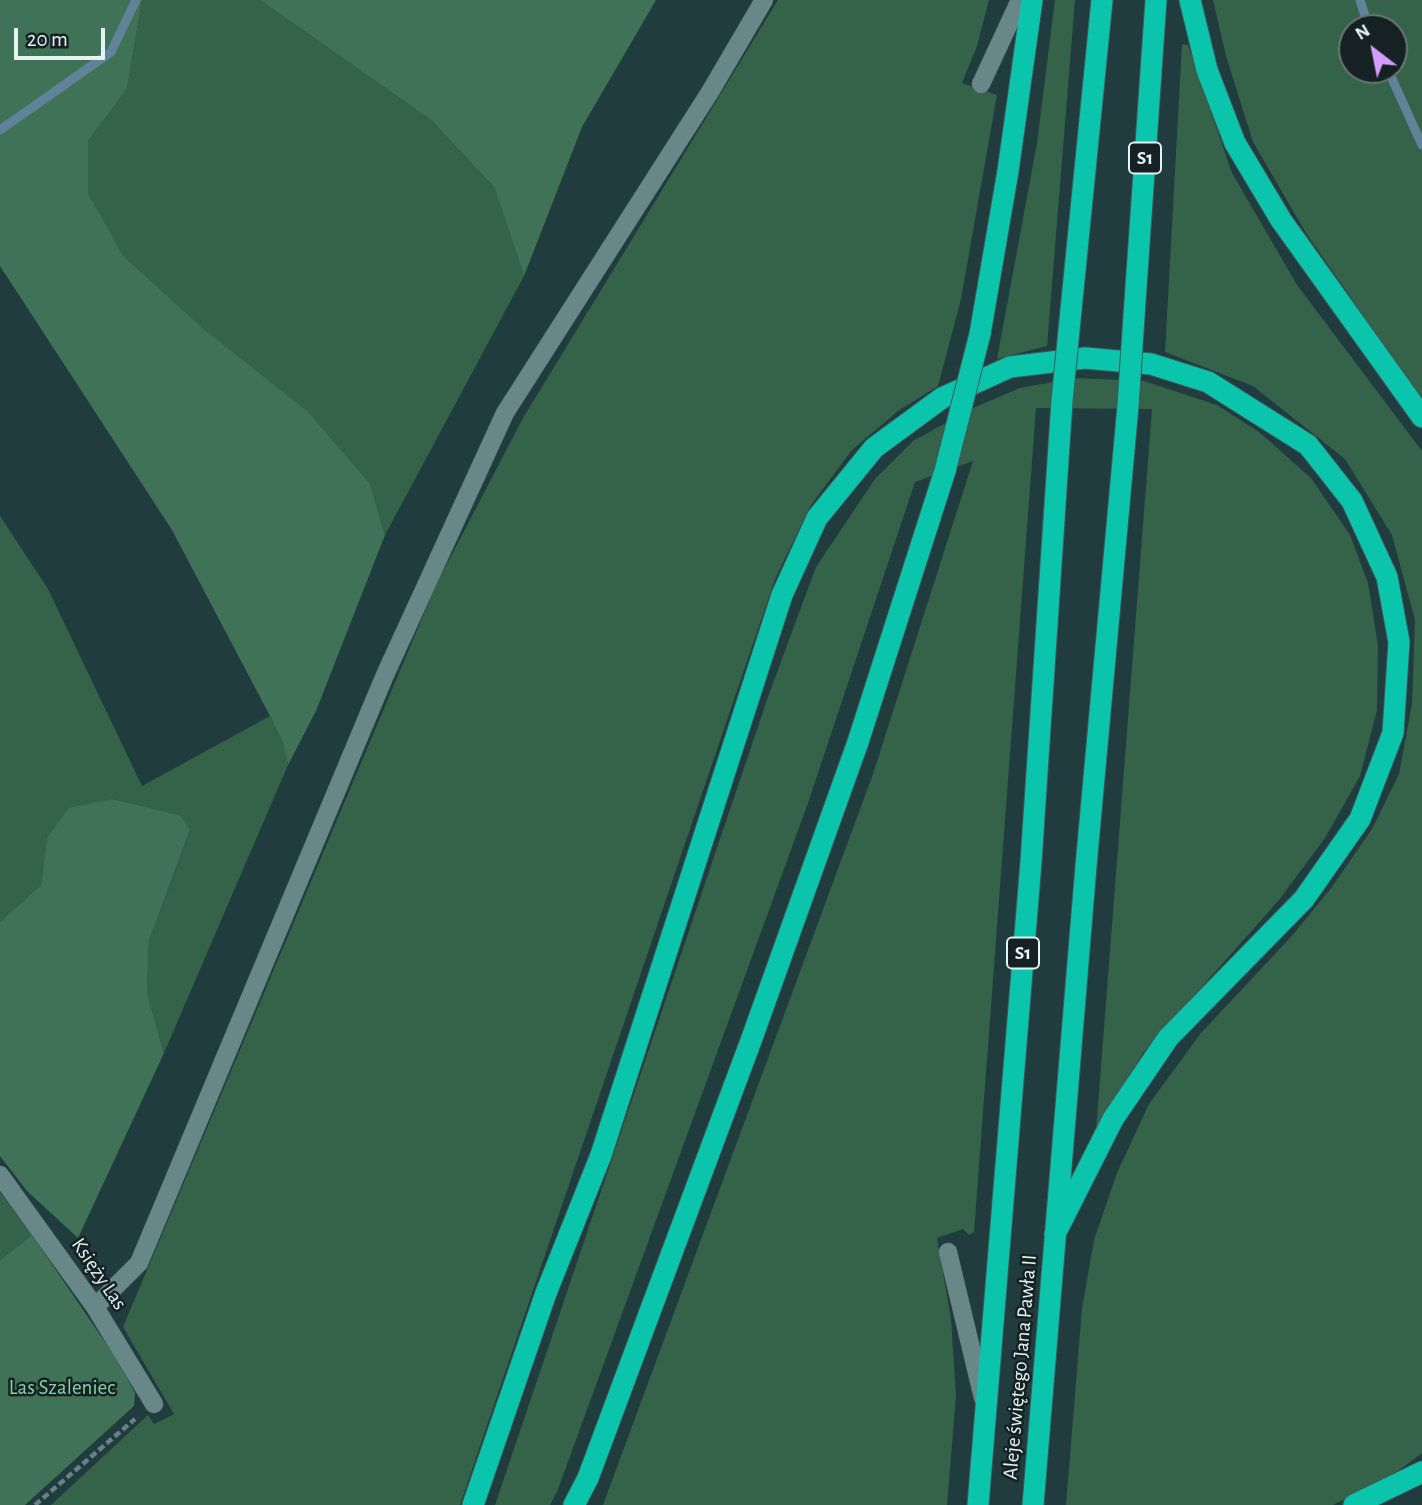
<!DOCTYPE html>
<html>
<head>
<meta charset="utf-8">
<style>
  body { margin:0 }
  #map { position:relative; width:1422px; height:1505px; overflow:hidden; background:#203c3e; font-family:"Alegreya Sans",sans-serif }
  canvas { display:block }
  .north { position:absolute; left:1338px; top:14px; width:70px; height:70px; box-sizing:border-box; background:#152122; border:2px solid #687576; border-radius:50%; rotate:328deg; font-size:19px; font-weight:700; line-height:28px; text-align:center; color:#e4f4f5 }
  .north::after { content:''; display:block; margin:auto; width:24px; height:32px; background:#d29dfd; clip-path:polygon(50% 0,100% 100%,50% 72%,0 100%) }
  .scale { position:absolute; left:14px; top:28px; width:91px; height:32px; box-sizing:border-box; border:4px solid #e4f4f5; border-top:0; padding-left:9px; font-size:21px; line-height:24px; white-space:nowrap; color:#e4f4f5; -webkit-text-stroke:5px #152122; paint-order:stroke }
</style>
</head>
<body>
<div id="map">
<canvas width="1422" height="1505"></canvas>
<div class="north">N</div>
<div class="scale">20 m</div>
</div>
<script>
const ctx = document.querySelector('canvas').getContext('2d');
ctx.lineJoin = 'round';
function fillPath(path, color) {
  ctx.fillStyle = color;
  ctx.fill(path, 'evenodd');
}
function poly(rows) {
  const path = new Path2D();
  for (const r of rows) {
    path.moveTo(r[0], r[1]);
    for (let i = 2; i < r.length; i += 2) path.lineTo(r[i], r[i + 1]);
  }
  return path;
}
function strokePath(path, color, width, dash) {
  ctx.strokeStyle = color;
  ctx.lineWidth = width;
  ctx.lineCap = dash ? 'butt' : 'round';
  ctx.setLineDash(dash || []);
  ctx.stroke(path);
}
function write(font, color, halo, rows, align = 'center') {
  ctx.font = font + ' "Alegreya Sans",sans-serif';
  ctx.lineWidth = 5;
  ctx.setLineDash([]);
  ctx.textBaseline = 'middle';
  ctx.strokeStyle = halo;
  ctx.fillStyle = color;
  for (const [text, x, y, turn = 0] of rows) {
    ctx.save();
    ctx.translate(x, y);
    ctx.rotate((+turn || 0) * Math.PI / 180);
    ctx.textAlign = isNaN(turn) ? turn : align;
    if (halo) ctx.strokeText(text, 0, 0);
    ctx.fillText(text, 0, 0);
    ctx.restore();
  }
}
fillPath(poly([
  [142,0,260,0,431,120,494,187,524,276,385,535,370,484,122,256,88,193,88,141,127,89],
  [778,0,989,0,977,46,962,83,997,95,961,299,938,386,898,411,852,450,811,505,775,579,460,1505,51,1505,148,1415,154,1424,174,1414,123,1327,437,583,523,418],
  [1055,0,1075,0,1047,346,997,359,1037,143],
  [1213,0,1422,0,1422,400,1306,233,1253,142,1226,56],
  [1352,28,1394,28,1394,70,1352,70],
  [1182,44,1188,45,1232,173,1297,285,1422,451,1422,1453,1398,1471,1333,1505,1066,1505,1082,1308,1094,1240,1117,1173,1149,1104,1201,1033,1290,938,1332,887,1372,829,1399,774,1412,704,1415,620,1392,535,1345,459,1253,386,1165,352],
  [1075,378,1144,381,1217,405,1259,432,1311,478,1350,535,1368,583,1378,645,1377,710,1360,776,1325,838,1279,900,1143,1053,1096,1131,1152,409,1036,408,974,1232,969,1235,963,1229,937,1238,951,1319,956,1396,947,1505,603,1505,873,774,973,461,915,482,808,803,557,1492,550,1505,495,1505,769,694,816,567,875,479,913,441,973,408,1020,388],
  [0,516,48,589,142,786,270,716,283,743,288,765,164,1053,147,993,149,941,190,831,180,815,112,799,47,838,41,885,0,922],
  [0,1192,32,1235,0,1260]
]), '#35634a');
fillPath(poly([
  [0,0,142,0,127,89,88,141,88,193,123,256,201,327,308,412,370,484,385,535,316,711,288,765,283,743,270,716,172,530,0,266],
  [260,0,656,0,582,127,524,276,494,187,431,120],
  [112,799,180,815,190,830,149,941,147,993,164,1053,78,1238,27,1191,0,1156,0,922,41,885,47,838,69,808],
  [32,1235,120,1364,135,1393,134,1406,25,1505,0,1505,0,1260]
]), '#3f7256');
strokePath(poly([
  [1360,0,1369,28],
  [1388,70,1422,145],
  [0,130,111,52,136,0]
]), '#60839a', 9);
const service = poly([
  [981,84,1020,0],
  [948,1252,983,1398]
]);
const minor = poly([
  [0,1175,95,1307,154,1404],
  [95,1307,139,1263,385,675,505,413,710,92,764,0]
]);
const motorway = poly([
  [1190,0,1207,70,1235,143,1281,220,1422,417],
  [1071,310,1102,0],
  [1134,316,1156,0],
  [980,334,1008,171,1032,0],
  [473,1505,546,1293,601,1155,782,595,817,518,874,448,942,398,1010,367,1085,358,1151,364,1208,382,1308,445,1352,501,1387,577,1399,642,1393,733,1360,819,1304,899,1168,1038,1113,1119,1055,1234],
  [574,1505,588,1478,752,1038,858,742,945,471],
  [978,1505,1031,862,1062,401],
  [1033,1505,1086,866,1128,406],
  [1354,1505,1422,1472]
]);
strokePath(service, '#40595b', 19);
strokePath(minor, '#40595b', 19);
strokePath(motorway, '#40595b', 23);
strokePath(poly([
  [35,1505,135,1419]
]), '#698183', 4.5, [7, 3.5]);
strokePath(service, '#688789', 18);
strokePath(minor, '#688789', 18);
strokePath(motorway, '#0bc4ac', 21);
const motorwayBridge = poly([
  [1062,401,1071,310],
  [1128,406,1134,316],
  [945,471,980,334]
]);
strokePath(motorwayBridge, '#40595b', 23, []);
strokePath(motorwayBridge, '#0bc4ac', 21);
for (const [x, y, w] of [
  [1145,158,32],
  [1023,953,32]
]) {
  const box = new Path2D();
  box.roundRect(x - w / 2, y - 15.5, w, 31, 5);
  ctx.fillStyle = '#152122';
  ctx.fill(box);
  strokePath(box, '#e4f4f5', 2);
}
write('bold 19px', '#e4f4f5', null, [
  ["S1",1145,158],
  ["S1",1023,953]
]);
write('21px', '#e4f4f5', '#152122', [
  ["Księży Las",99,1274,56],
  ["Aleje świętego Jana Pawła II",1020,1367,-85]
]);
write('21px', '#83d3a6', '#152122', [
  ["Las Szaleniec",62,1388]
]);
</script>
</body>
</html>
